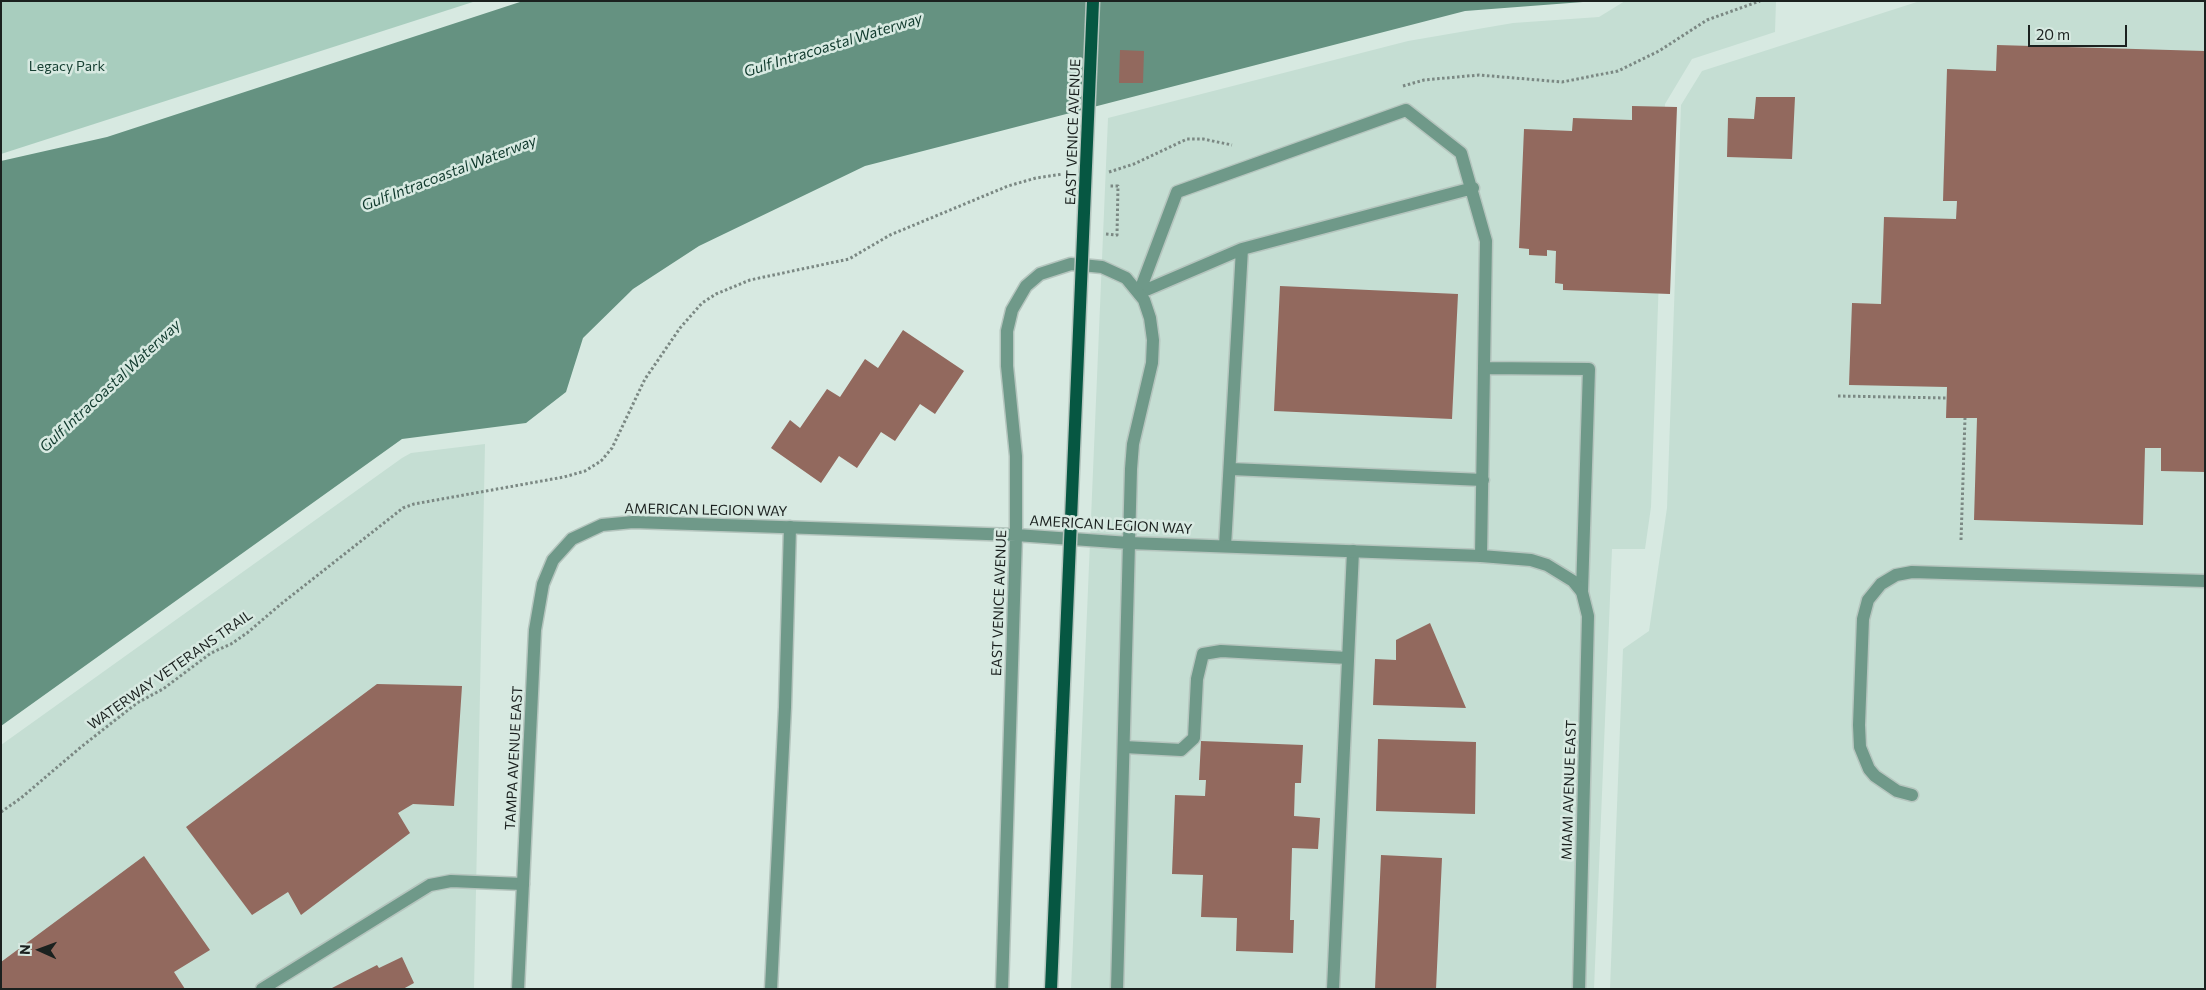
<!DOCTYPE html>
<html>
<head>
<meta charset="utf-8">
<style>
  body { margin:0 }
  #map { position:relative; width:2206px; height:990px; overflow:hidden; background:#d7e9e1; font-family:Commissioner,sans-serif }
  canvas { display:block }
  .frame { position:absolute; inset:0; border:2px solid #1b211f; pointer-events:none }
  .north { position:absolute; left:15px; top:925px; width:50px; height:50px; -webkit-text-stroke:4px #d7e9e1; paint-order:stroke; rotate:272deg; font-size:14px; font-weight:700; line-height:20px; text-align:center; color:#1b211f }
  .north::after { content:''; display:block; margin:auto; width:18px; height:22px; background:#1b211f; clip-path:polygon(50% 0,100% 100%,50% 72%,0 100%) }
  .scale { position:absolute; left:2028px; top:25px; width:99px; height:22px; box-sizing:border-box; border:2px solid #1b211f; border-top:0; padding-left:6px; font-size:15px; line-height:18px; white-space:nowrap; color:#1b211f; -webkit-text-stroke:4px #d7e9e1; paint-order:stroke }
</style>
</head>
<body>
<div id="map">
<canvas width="2206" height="990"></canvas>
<div class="frame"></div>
<div class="north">N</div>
<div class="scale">20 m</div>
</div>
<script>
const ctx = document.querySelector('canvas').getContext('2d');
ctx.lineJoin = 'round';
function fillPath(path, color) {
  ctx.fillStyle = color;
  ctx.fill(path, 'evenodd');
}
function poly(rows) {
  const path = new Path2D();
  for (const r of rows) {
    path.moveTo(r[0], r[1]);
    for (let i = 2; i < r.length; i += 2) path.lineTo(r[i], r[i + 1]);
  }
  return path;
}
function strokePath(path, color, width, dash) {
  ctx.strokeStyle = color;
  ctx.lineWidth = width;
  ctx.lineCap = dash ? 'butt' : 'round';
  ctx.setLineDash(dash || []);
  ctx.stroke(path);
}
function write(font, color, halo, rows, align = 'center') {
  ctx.font = font + ' Commissioner,sans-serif';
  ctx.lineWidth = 5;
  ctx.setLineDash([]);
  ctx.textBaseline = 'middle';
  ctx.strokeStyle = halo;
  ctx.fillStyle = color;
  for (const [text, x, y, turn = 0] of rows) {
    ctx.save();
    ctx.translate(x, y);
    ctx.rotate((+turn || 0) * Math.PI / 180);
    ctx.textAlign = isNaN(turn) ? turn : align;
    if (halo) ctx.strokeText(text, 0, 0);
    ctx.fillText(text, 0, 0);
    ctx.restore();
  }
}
fillPath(poly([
  [1625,1,1776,1,1775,32,1692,59,1665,104,1651,507,1645,549,1612,549,1594,989,1071,989,1108,118,1408,41,1513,23,1599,17],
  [1920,1,2205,1,2205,989,1610,989,1623,649,1649,631,1667,508,1681,105,1702,71],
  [485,444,474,989,1,989,1,745,402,458,411,453]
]), '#c5ded3');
fillPath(poly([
  [1,1,476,1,1,154]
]), '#a8cdbe');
fillPath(poly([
  [523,1,1596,1,1465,11,865,166,699,246,633,289,583,338,566,392,526,423,402,439,1,726,1,161,107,137]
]), '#659281');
fillPath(poly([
  [1997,45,2205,51,2205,472,2161,471,2161,448,2145,448,2143,525,1974,520,1977,418,1946,418,1947,387,1849,385,1852,303,1881,304,1884,217,1956,219,1957,201,1943,201,1947,69,1996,71],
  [1120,50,1144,51,1143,83,1119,83],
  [1756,97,1795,97,1792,159,1727,157,1728,118,1754,119],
  [1632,106,1677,107,1670,294,1563,290,1563,284,1555,283,1556,251,1547,250,1547,256,1529,255,1529,249,1519,248,1524,129,1572,131,1573,118,1632,120],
  [1280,286,1458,294,1452,419,1274,411],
  [903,330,964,371,935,414,920,404,895,441,881,432,857,468,839,456,821,483,771,448,790,420,800,428,827,389,840,397,865,359,878,368],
  [1430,623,1466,708,1373,705,1375,659,1396,660,1396,640],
  [377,684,462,686,454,806,413,804,398,813,410,833,301,915,288,892,252,915,186,827],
  [1378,739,1476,742,1475,814,1376,811],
  [1201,741,1303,745,1301,783,1295,783,1294,816,1320,818,1318,849,1292,848,1290,920,1294,920,1293,953,1236,951,1237,918,1201,917,1203,875,1172,874,1175,795,1205,796,1206,780,1199,780],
  [1381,855,1442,858,1436,989,1375,989],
  [144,856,210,950,174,972,185,989,1,989,1,962],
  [402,957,414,983,403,989,330,989,377,965,379,968]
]), '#92695e');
const service = poly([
  [1242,249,1473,188],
  [1139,293,1177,192,1406,110,1461,153,1486,241,1481,556],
  [1139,293,1242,249,1225,546],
  [1485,368,1589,369,1582,592],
  [1231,469,1483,480],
  [1124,747,1181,750,1194,738,1197,679,1203,654,1221,651,1348,658],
  [1912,795,1897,791,1875,776,1869,769,1860,747,1859,725,1863,619,1868,600,1881,584,1896,575,1912,572,2205,581],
  [262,989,430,885,451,881,523,884],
  [771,989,785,707,790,527],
  [1333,989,1353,551]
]);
const minor = poly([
  [518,989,535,630,543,584,553,560,572,539,602,525,633,522,1016,535,1129,543,1481,556,1531,560,1547,565,1573,581,1582,592,1588,616,1579,989],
  [1002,989,1016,535,1016,456,1007,366,1007,331,1012,310,1026,286,1040,274,1071,264,1102,267,1126,278,1144,300,1150,318,1153,340,1152,363,1133,444,1131,469,1117,989]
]);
const primary = poly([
  [1051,989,1062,731]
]);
strokePath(service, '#b5c5be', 15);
strokePath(minor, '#b5c5be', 15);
strokePath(primary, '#b5c5be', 15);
strokePath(poly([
  [1403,86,1424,80,1479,75,1562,82,1618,71,1659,51,1707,20,1760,1],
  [1109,172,1134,164,1187,139,1203,139,1232,145],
  [1106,234,1117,235,1118,186,1109,186],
  [1838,396,1946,398],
  [1961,540,1965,418],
  [1,812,21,798,81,747,137,703,163,689,211,653,231,644,247,633,281,604,403,508,414,504,564,477,585,471,601,461,612,448,645,379,680,328,702,303,716,294,750,280,849,259,890,235,1008,186,1036,178,1063,174]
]), '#7b8883', 3, [2.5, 2.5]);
strokePath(service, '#6f9989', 12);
strokePath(minor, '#6f9989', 12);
strokePath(primary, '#065742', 12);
const primaryBridge = poly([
  [1062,731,1093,1]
]);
strokePath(primaryBridge, '#b5c5be', 15, []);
strokePath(primaryBridge, '#065742', 12);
write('14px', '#163f32', '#d7e9e1', [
  ["Legacy Park",67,66]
]);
write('14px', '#1b211f', '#d7e9e1', [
  ["EAST VENICE AVENUE",1073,132,-88],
  ["AMERICAN LEGION WAY",706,510,1],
  ["AMERICAN LEGION WAY",1111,525,3],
  ["EAST VENICE AVENUE",999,603,-88],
  ["WATERWAY VETERANS TRAIL",170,670,-35],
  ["TAMPA AVENUE EAST",514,758,-87],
  ["MIAMI AVENUE EAST",1569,790,-88]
]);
write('italic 15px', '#0f392c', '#d7e9e1', [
  ["Gulf Intracoastal Waterway",833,45,-17],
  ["Gulf Intracoastal Waterway",449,173,-21],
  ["Gulf Intracoastal Waterway",110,386,-43]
]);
</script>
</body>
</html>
